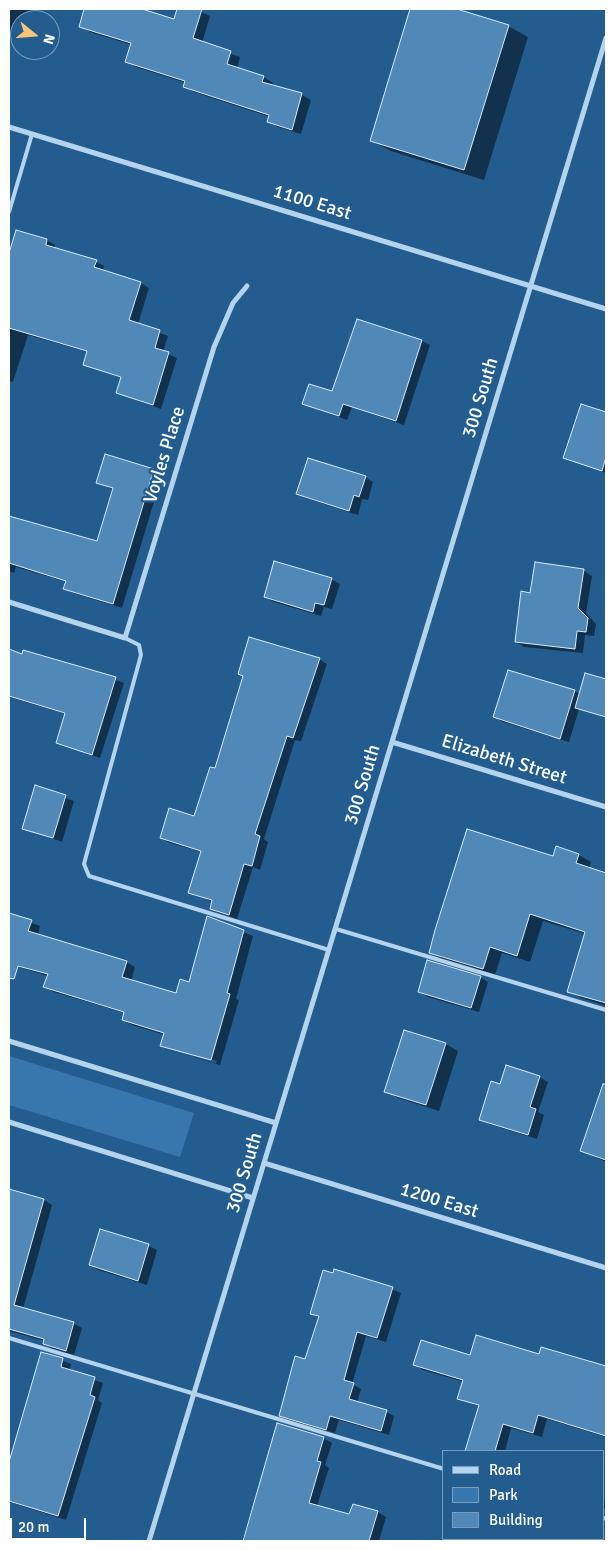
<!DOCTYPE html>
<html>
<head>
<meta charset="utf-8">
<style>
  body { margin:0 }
  #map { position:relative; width:615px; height:1550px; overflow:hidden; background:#235d90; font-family:Signika,sans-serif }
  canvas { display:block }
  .frame { position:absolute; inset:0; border:10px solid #fff; pointer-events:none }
  .legend { position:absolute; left:442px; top:1450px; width:162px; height:90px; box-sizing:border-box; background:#235d90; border:1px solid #7b9ebc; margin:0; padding:6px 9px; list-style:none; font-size:15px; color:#fff }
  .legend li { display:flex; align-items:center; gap:10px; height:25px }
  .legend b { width:25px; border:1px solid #7b9ebc }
  .north { position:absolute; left:10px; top:10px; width:50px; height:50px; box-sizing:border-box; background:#235d90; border:1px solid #7b9ebc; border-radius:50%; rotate:107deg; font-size:14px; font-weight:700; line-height:20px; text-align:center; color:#fff }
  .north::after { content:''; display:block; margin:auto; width:18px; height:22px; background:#f7c677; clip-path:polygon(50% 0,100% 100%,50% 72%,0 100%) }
  .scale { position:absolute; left:10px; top:1518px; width:76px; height:22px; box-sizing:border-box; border:2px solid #fff; border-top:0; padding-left:6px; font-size:15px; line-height:18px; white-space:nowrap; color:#fff; -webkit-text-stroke:4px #235d90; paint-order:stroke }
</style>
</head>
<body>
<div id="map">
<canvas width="615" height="1550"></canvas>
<div class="frame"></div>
<ul class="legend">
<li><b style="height:6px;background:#b4d3ec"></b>Road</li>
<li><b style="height:14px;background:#3777ad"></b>Park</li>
<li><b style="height:14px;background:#5088b8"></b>Building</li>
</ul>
<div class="north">N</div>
<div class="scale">20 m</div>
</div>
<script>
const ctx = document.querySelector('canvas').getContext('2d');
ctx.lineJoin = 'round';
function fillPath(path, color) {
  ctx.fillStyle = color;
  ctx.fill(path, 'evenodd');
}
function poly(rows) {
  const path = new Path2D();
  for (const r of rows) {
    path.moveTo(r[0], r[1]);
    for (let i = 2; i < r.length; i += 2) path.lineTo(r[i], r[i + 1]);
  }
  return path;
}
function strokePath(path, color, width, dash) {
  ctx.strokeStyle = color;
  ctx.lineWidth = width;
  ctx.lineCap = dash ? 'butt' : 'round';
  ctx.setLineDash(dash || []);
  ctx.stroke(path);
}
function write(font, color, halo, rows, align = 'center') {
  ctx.font = font + ' Signika,sans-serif';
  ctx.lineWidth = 4.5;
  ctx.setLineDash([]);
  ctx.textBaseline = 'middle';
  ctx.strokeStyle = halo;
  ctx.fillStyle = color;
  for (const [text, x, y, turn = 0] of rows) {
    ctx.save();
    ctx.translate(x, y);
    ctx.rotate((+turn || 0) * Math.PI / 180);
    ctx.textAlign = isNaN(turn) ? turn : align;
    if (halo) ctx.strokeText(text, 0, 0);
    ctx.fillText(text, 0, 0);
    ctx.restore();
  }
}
fillPath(poly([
  [9,1056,194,1113,180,1157,9,1105]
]), '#3777ad');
fillPath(poly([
  [9,9,34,9,30,20,20,20,20,35,9,32],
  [86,9,142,9,175,20,179,9,194,9,210,16,202,43,240,57,237,69,264,77,273,83,272,86,302,95,311,100,301,134,278,127,269,122,270,117,194,92,185,87,186,83,136,67,127,61,132,45,90,32,80,26],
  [412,9,452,9,508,26,528,37,484,180,391,151,371,140],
  [17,231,47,240,55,245,54,249,96,262,104,266,103,271,141,283,149,288,138,324,168,336,163,352,177,358,161,409,117,392,122,378,85,365,88,352,28,335,13,382,9,381,9,257],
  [422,341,430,345,404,425,352,407,347,420,304,404,332,393],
  [582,406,606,414,606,473,565,457],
  [106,456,154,470,162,475,122,608,73,593,65,588,67,582,16,567,14,573,9,571,9,517,98,542,114,490,98,482],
  [365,477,373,482,368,500,362,499,358,515,306,498,298,494],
  [536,564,584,571,592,576,586,613,596,624,594,636,585,635,583,653,524,647,516,642,531,594],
  [331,579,340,584,332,609,324,607,321,616,274,602,265,597],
  [9,651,80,669,81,667,124,683,100,758,57,743,66,714,9,697],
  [319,659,327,664,301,741,295,740,264,839,268,842,260,870,253,867,237,919,219,913,211,909,213,902,189,892,202,852,170,843,161,838,195,817,215,770],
  [575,691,583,696,569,742,503,722,495,717],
  [36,787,74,801,62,842,24,828],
  [579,855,591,862,589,869,606,874,606,1006,581,998,569,991,586,934,543,921,530,962,502,953,495,975,443,960,431,952,554,858],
  [9,914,40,926,38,935,126,962,135,967,131,981,177,995,190,983,208,918,253,936,236,999,239,1000,220,1065,171,1050,162,1045,165,1035,132,1025,123,1020,125,1013,54,992,45,987,48,976,9,964],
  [170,1047,217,1061,216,1063,170,1050],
  [480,977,488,982,479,1012,428,997,420,992],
  [446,1044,458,1051,439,1111,398,1098,386,1091],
  [539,1077,548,1082,538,1112,544,1115,537,1139,489,1124,481,1119,501,1085],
  [596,1108,606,1111,606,1162,581,1151],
  [9,1190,44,1200,52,1205,23,1309,73,1323,82,1328,74,1355,53,1349,44,1344,45,1341,9,1331],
  [100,1231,149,1246,157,1250,147,1285,98,1270,90,1265],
  [392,1289,401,1293,386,1342,366,1336,352,1384,361,1389,357,1403,386,1412,394,1416,389,1435,339,1420,335,1433,289,1420,281,1415,305,1361,320,1318,312,1313],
  [542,1348,606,1366,606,1437,547,1419,542,1437,511,1428,505,1451,466,1451,479,1406,459,1398,464,1382,423,1370,415,1365,471,1356,540,1356],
  [42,1353,71,1364,69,1371,103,1383,98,1400,102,1403,66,1520,9,1502,9,1467],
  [278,1424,323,1438,332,1443,325,1465,329,1468,317,1506,350,1516,354,1505,378,1512,386,1517,379,1541,242,1541],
  [606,1486,606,1509,604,1508]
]), '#0007');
const building = poly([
  [84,9,142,9,174,19,177,9,202,9,193,38,231,51,227,64,264,76,262,82,302,93,292,130,267,122,269,115,183,87,185,81,125,62,131,43,79,27,84,9],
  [410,9,457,9,509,25,464,170,370,141,410,9],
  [16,230,47,239,46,245,97,260,94,267,141,282,129,320,160,330,155,348,169,352,153,405,116,393,121,377,83,365,87,351,9,328,9,253,16,230],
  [357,319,422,340,396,421,343,404,339,416,302,404,309,384,332,391,357,319],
  [581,404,606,412,606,457,602,471,563,458,581,404],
  [105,454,154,469,113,604,63,589,66,581,9,563,9,516,97,541,113,488,96,483,105,454],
  [308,458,366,476,359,497,354,495,349,511,296,494,308,458],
  [274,561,332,578,324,605,315,603,313,612,264,597,274,561],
  [535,562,584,569,578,608,588,618,586,632,577,631,575,649,515,642,521,591,530,593,535,562],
  [249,637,320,658,293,738,287,736,255,834,260,836,252,866,244,864,229,915,210,909,212,900,188,893,201,851,160,838,169,808,194,816,210,767,215,768,243,676,238,674,249,637],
  [9,649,22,654,23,650,116,677,92,755,56,743,65,713,9,696,9,649],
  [508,670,575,690,560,739,493,717,508,670],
  [585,673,606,679,606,717,575,708,585,673],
  [35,785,66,795,53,838,22,829,35,785],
  [467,829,553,856,556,846,579,854,576,863,606,873,606,1003,567,992,585,932,530,914,517,956,490,947,483,969,429,953,435,930,467,829],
  [9,913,32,920,28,931,127,961,122,977,176,993,180,979,189,982,207,916,244,930,227,993,230,994,211,1060,160,1046,164,1033,122,1020,124,1012,43,987,48,974,18,966,14,979,9,978,9,913],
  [427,960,481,976,471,1008,418,992,427,960],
  [404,1030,446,1043,426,1105,384,1092,404,1030],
  [506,1065,540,1076,530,1107,536,1109,528,1135,479,1120,491,1081,500,1084,506,1065],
  [603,1084,606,1084,606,1160,580,1151,603,1084],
  [9,1189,44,1199,14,1305,74,1322,66,1351,43,1344,44,1339,9,1329,9,1189],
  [100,1229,149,1244,138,1281,89,1265,100,1229],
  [334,1269,393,1287,377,1338,357,1332,344,1380,354,1383,349,1399,387,1410,381,1431,330,1416,326,1430,279,1416,295,1356,305,1359,319,1316,310,1314,323,1270,333,1273,334,1269],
  [476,1335,539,1354,541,1347,606,1366,606,1436,538,1415,533,1433,503,1424,495,1451,465,1451,479,1405,457,1399,463,1380,413,1365,421,1340,470,1355,476,1335],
  [41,1352,63,1358,61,1367,95,1377,90,1395,95,1397,58,1516,9,1501,9,1462,41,1352],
  [277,1423,324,1437,317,1461,321,1462,309,1503,349,1514,353,1504,378,1511,369,1541,243,1541,277,1423]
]);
fillPath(building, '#5088b8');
strokePath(building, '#d9ebf9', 1);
strokePath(poly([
  [9,212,32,134],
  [125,638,139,645,141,655,84,864,89,876,329,950],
  [336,929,606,1010],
  [9,1338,444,1469],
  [604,1518,606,1519]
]), '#b4d3ec', 4);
strokePath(poly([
  [9,127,606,309],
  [9,602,125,638,214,347,233,303,247,286],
  [392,742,606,807],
  [9,1041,276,1123],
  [9,1122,253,1198],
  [264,1163,606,1268],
  [149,1541,606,38]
]), '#b4d3ec', 5);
write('19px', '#fff', '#235d90', [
  ["1100 East",312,203,17],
  ["300 South",481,398,-73],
  ["Voyles Place",165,455,-73],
  ["Elizabeth Street",504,760,17],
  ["300 South",363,785,-73],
  ["300 South",245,1173,-73],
  ["1200 East",439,1201,17]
]);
</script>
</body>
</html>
